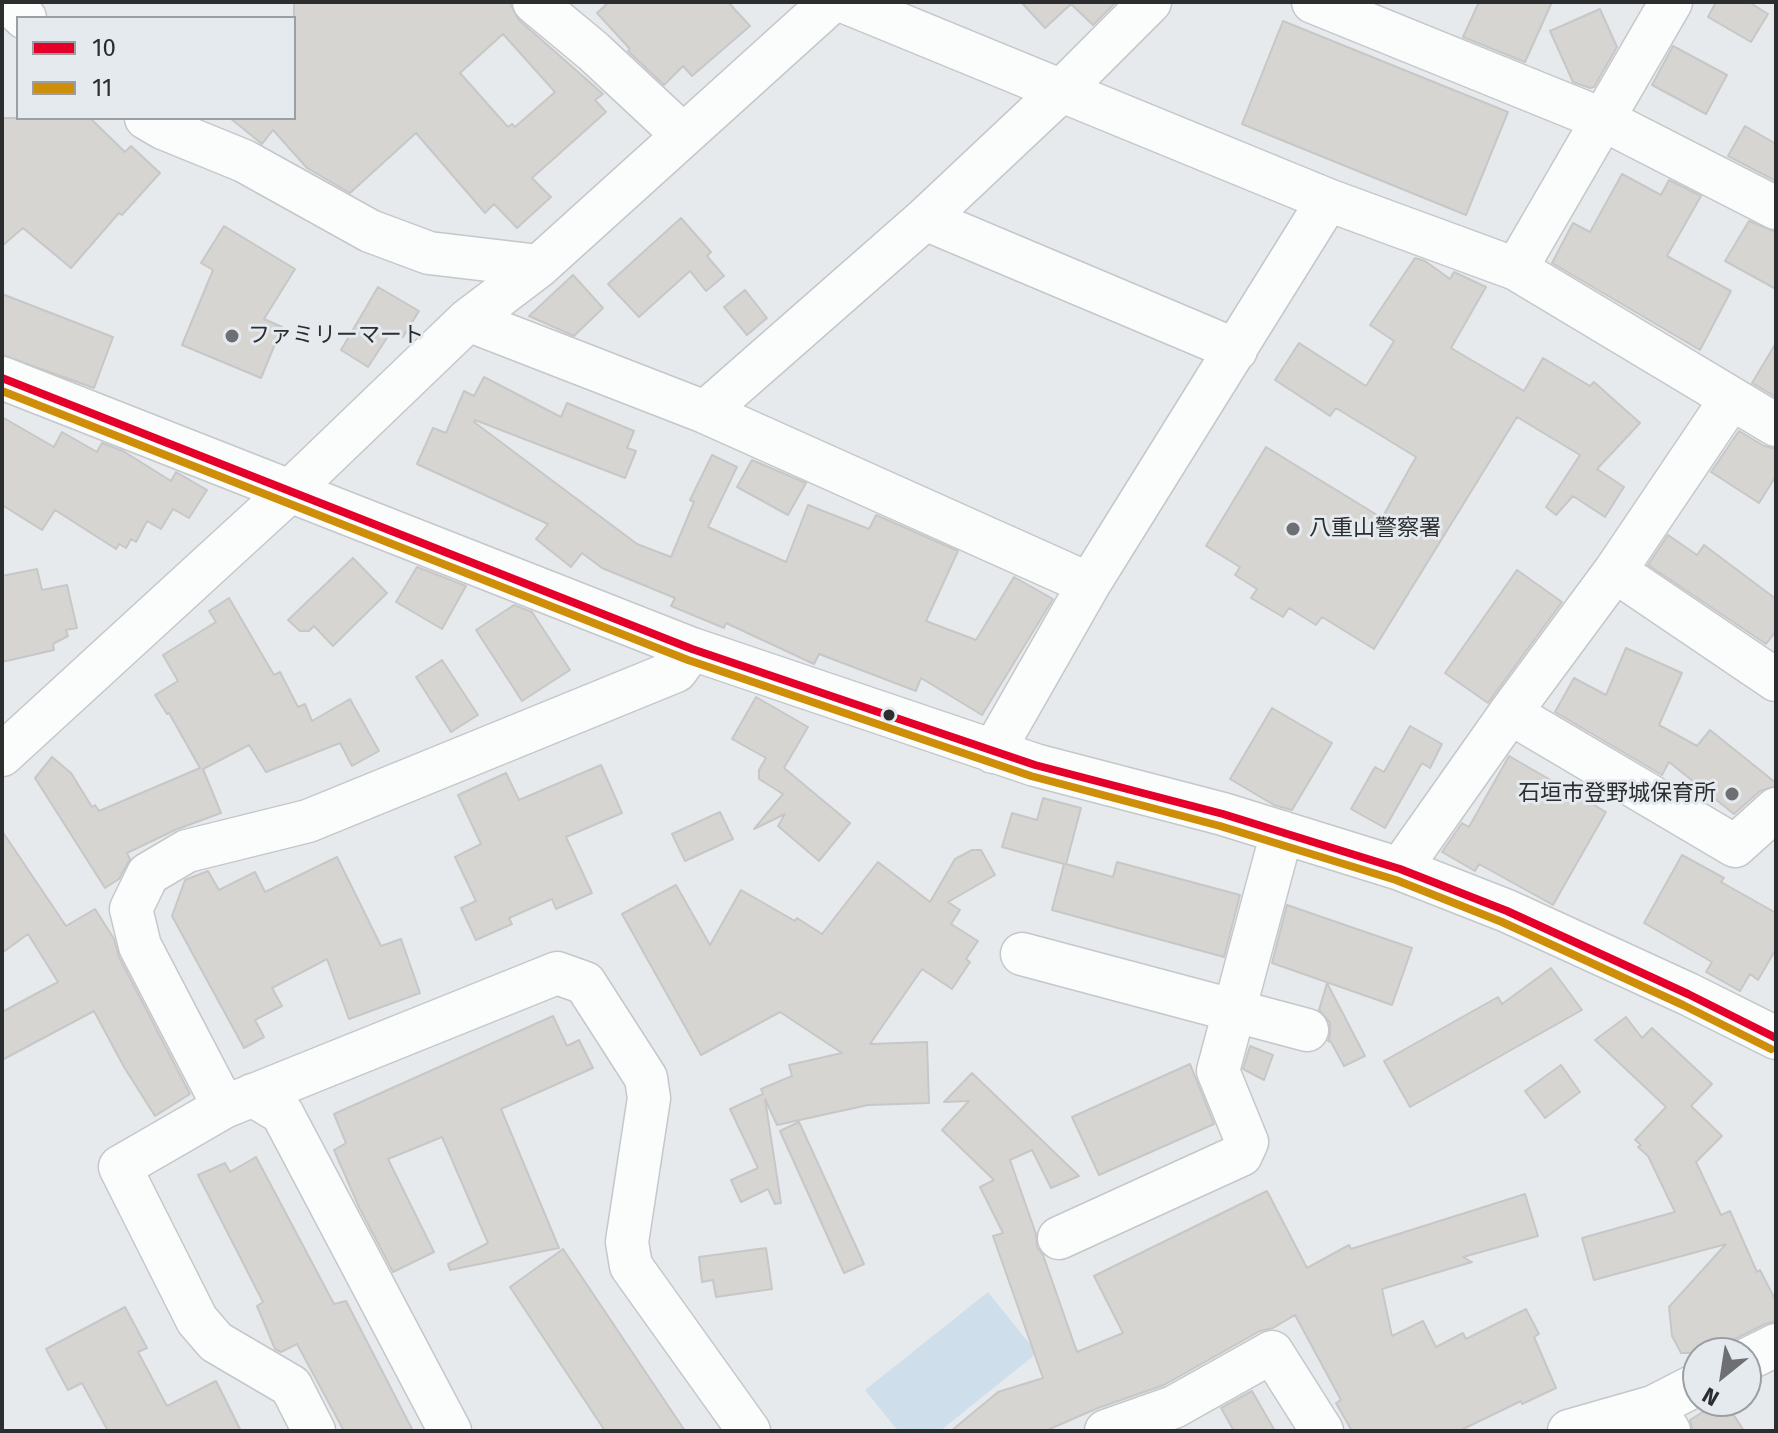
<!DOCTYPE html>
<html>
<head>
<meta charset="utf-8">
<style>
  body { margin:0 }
  #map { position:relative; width:1778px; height:1433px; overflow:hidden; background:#e7eaed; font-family:"Fira Sans",sans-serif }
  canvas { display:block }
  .frame { position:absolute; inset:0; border:4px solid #2b2d2f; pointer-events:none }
  .legend { position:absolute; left:16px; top:16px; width:280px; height:104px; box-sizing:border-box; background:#e5eaef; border:2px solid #9b9ea2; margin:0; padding:10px 14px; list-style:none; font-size:24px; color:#2b2d2f }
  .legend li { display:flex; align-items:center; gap:16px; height:40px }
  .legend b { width:40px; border:2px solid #9b9ea2 }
  .north { position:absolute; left:1682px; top:1337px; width:80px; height:80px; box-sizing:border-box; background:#e5eaef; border:2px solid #9b9ea2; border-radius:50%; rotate:210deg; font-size:22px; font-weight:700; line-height:32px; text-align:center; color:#2b2d2f }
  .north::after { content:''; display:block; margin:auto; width:28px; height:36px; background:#6d6f72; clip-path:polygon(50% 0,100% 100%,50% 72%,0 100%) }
</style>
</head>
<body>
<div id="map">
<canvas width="1778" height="1433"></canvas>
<div class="frame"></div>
<ul class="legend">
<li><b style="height:10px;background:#e4002b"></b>10</li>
<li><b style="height:10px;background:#ce8e09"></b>11</li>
</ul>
<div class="north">N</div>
</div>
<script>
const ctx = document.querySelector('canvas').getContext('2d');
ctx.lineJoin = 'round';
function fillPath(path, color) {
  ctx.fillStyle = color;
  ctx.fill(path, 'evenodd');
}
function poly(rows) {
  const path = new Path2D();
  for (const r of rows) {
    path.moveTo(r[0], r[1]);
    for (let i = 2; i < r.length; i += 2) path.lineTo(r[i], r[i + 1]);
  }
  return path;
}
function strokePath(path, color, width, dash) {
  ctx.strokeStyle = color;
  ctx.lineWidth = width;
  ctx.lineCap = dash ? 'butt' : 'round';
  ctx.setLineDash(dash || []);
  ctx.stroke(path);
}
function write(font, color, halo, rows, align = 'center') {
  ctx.font = font + ' "Fira Sans","Noto Sans JP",sans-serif';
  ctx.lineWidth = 6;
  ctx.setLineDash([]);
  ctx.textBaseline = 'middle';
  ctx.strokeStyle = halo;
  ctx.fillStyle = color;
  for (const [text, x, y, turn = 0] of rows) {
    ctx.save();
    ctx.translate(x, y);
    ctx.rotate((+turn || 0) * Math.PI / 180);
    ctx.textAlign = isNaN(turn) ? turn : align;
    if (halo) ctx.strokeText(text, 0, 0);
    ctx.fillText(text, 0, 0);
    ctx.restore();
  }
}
fillPath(poly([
  [988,1292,1037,1353,940,1431,898,1431,865,1390]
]), '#cfdeeb');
const building = poly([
  [294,2,509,2,519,20,603,94,595,100,606,112,532,178,551,197,517,228,494,204,485,213,416,133,350,193,307,168,273,130,262,144,230,118,294,118,294,2],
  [503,34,555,92,515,127,512,124,508,127,460,73,503,34],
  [609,2,728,2,750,26,692,76,683,66,664,85,628,51,630,49,597,13,609,2],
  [1021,2,1116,2,1093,25,1071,4,1045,28,1021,2],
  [1479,2,1552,2,1525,62,1463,37,1479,2],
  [1716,2,1749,2,1768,14,1751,42,1708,17,1716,2],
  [1600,9,1617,47,1594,87,1590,88,1573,82,1550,31,1600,9],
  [1283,21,1508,112,1466,215,1242,124,1283,21],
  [1673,46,1727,75,1706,114,1652,85,1673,46],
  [2,118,90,118,125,152,131,146,160,173,122,215,119,213,71,268,23,228,2,246,2,118],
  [1745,126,1776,144,1776,181,1728,156,1745,126],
  [1622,174,1661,195,1669,180,1701,196,1667,256,1731,291,1700,350,1552,263,1573,223,1590,232,1622,174],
  [681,218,711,252,707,256,724,276,706,291,690,271,639,317,608,284,681,218],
  [1749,221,1776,232,1776,289,1725,261,1749,221],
  [224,226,295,269,264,319,282,327,261,378,182,345,213,270,201,263,224,226],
  [1415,258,1425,261,1450,279,1454,272,1486,287,1451,348,1524,391,1543,358,1590,386,1594,382,1640,423,1597,469,1624,487,1605,517,1573,496,1556,515,1546,507,1580,455,1517,417,1374,649,1322,617,1316,625,1289,608,1283,617,1251,598,1257,589,1235,575,1240,567,1206,546,1266,447,1382,518,1416,457,1336,408,1330,416,1275,380,1299,343,1366,386,1394,341,1370,325,1415,258],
  [573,275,603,308,574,336,529,316,573,275],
  [378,287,419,311,403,337,392,330,368,367,341,350,378,287],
  [745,290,767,318,747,335,724,307,745,290],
  [2,294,113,337,94,388,2,355,2,294],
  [1776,343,1776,397,1752,383,1776,343],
  [484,377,561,417,567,403,634,431,627,448,636,451,625,478,475,420,474,422,637,544,671,557,694,502,690,500,712,455,737,467,708,527,786,562,808,505,869,529,876,515,958,551,926,621,976,640,1014,577,1053,599,982,715,921,678,916,691,819,654,814,664,726,623,724,628,671,606,675,598,602,568,582,553,571,567,536,539,548,524,417,464,433,428,446,433,464,391,474,396,484,377],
  [2,417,54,447,62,432,97,452,102,443,123,451,171,481,176,472,207,490,189,518,173,509,161,529,147,521,136,542,131,539,126,548,119,544,116,549,55,510,42,530,2,505,2,417],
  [1739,431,1764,446,1776,449,1776,476,1759,503,1711,472,1739,431],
  [752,460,806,483,788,515,737,487,752,460],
  [1668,535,1697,555,1704,545,1776,599,1776,631,1766,644,1648,565,1668,535],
  [353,558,387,593,333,646,314,626,309,631,300,631,288,620,353,558],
  [417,567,466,586,442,629,396,602,417,567],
  [37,569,42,590,67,585,77,628,66,630,68,636,53,644,54,650,2,662,2,576,37,569],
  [1517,570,1562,602,1488,703,1445,673,1517,570],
  [229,598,274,675,280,672,298,707,305,704,312,721,350,699,379,751,352,766,340,743,266,772,249,745,203,769,221,813,175,830,127,853,130,859,119,879,105,888,35,778,52,757,71,773,92,807,95,805,99,811,200,768,169,713,167,714,155,695,178,681,163,655,216,622,209,611,229,598],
  [514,605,532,612,570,670,522,701,476,630,514,605],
  [1626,648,1682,673,1659,725,1697,746,1710,730,1776,783,1776,786,1760,791,1734,814,1669,762,1662,775,1555,712,1574,678,1606,695,1626,648],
  [442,660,478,715,451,732,416,677,442,660],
  [756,697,808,727,784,768,850,823,819,861,778,826,785,814,754,829,783,794,759,779,759,770,766,758,732,739,756,697],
  [1272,708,1332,743,1292,810,1274,805,1230,779,1272,708],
  [1410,726,1442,744,1430,768,1422,763,1385,828,1351,809,1375,767,1384,772,1410,726],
  [1509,756,1606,812,1553,905,1479,864,1475,871,1442,852,1462,823,1469,827,1509,756],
  [601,765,622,813,566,837,592,893,556,909,552,899,509,918,512,924,476,940,461,908,476,901,455,857,481,844,458,795,506,773,519,800,601,765],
  [1043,798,1081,808,1066,864,1113,877,1117,862,1240,895,1224,957,1052,910,1064,864,1002,847,1012,813,1037,820,1043,798],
  [720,812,733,839,685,861,672,834,720,812],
  [2,831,66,926,95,909,114,939,119,957,190,1094,155,1116,124,1067,94,1011,2,1060,2,1012,58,982,28,934,2,953,2,831],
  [972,850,981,850,995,875,948,902,960,910,951,924,978,941,966,959,970,962,952,989,922,969,870,1044,927,1042,929,1103,868,1105,777,1125,765,1099,781,1203,775,1204,768,1189,741,1202,731,1180,758,1168,730,1109,763,1094,761,1089,792,1076,789,1065,842,1053,780,1012,701,1055,622,914,676,885,710,945,741,890,795,921,797,918,822,934,878,862,930,902,955,859,972,850],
  [1682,855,1724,878,1721,882,1776,913,1776,949,1758,980,1750,974,1740,991,1706,972,1712,962,1644,923,1682,855],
  [337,857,381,946,401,939,420,993,349,1019,327,959,272,988,282,1006,255,1020,264,1037,244,1048,172,916,185,880,208,871,219,890,255,872,265,892,337,857],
  [1287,905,1412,948,1392,1005,1272,963,1287,905],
  [1551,968,1582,1010,1410,1107,1384,1061,1498,997,1502,1004,1551,968],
  [1327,983,1365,1056,1344,1066,1331,1042,1328,1041,1330,1035,1330,1023,1319,1010,1327,983],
  [553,1016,567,1046,579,1040,593,1068,501,1109,559,1248,450,1270,448,1264,488,1243,442,1137,388,1159,434,1252,393,1272,359,1207,334,1150,346,1143,334,1114,553,1016],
  [1626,1017,1642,1038,1652,1028,1712,1084,1691,1106,1722,1136,1696,1162,1721,1215,1730,1211,1757,1272,1760,1270,1776,1301,1776,1321,1765,1324,1735,1339,1726,1346,1724,1353,1681,1353,1672,1336,1669,1307,1726,1244,1594,1280,1582,1238,1675,1212,1648,1156,1638,1147,1641,1145,1635,1140,1666,1107,1595,1040,1626,1017],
  [1250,1046,1273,1055,1264,1080,1243,1069,1250,1046],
  [1190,1064,1214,1124,1099,1175,1072,1117,1190,1064],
  [1561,1065,1580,1092,1545,1118,1525,1091,1561,1065],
  [972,1073,1079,1176,1051,1188,1032,1150,1010,1160,1036,1234,1037,1247,1043,1255,1077,1352,1123,1333,1094,1276,1267,1191,1307,1268,1349,1245,1351,1249,1525,1194,1538,1236,1463,1257,1472,1262,1382,1289,1392,1336,1423,1321,1436,1347,1463,1333,1466,1339,1526,1309,1539,1334,1534,1337,1556,1388,1522,1404,1521,1401,1459,1431,1352,1431,1336,1403,1341,1400,1295,1315,1273,1328,1260,1331,1164,1385,1098,1408,1045,1431,951,1431,998,1392,1043,1378,993,1236,1003,1233,980,1187,994,1180,942,1130,969,1101,944,1102,972,1073],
  [799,1122,864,1264,844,1273,780,1131,799,1122],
  [256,1157,334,1304,346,1301,413,1431,344,1431,297,1344,281,1352,275,1349,257,1306,263,1302,198,1175,225,1163,230,1172,256,1157],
  [766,1248,772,1289,716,1297,713,1280,702,1282,699,1257,766,1248],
  [563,1249,685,1431,605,1431,510,1287,563,1249],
  [125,1307,147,1348,138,1352,167,1406,216,1381,241,1431,108,1431,82,1383,68,1390,46,1349,125,1307],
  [1252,1391,1275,1431,1234,1431,1221,1408,1252,1391],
  [1720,1401,1725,1401,1744,1431,1693,1431,1690,1420,1720,1401]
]);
fillPath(building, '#d6d5d1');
strokePath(building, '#c7c7c8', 2);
const minor = poly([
  [8,2,25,18],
  [534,2,593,51,683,135],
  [845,2,1328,200,1516,269,1776,425],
  [1313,2,1604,120,1776,208],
  [146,118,163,128,244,161,370,231,429,253,539,266],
  [925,219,1236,350],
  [1516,269,1671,2],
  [468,320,705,412,1089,584],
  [2,378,692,649,1035,765,1223,814,1400,869,1507,911,1688,994,1776,1038],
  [705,412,925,219,1062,90,1150,2],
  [1615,571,1776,680],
  [1510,713,1735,846,1776,809],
  [993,752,1089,584,1328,200],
  [2,755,291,490,468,320,539,266,831,2],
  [1400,869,1510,713,1615,571,1731,399],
  [1022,954,1307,1030],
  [252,1095,282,1113,450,1431],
  [224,1107,140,946,131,909,148,874,187,851,308,821,676,671,692,649],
  [1059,1238,1241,1155,1247,1142,1218,1071,1282,832],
  [1746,1360,1776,1345],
  [1653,1407,1698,1384],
  [314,1431,291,1386,216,1342,197,1320,120,1167,224,1107,557,973,585,983,646,1078,649,1098,627,1242,631,1266,749,1431],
  [1106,1431,1174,1407,1272,1352,1322,1431],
  [1569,1431,1653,1407,1669,1431]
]);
strokePath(minor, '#c5c7ca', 45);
strokePath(minor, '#fbfcfc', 42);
strokePath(poly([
  [2,378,692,649,1035,765,1223,814,1400,869,1507,911,1688,994,1776,1038]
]), '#e4002b', 8);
strokePath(poly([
  [2,391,688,660,1031,776,1220,826,1396,880,1502,922,1683,1005,1771,1049]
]), '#ce8e09', 8);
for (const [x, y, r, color] of [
  [232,336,8,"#6d6f72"],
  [1293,529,8,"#6d6f72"],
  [889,715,7,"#2b2d2f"],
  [1732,794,8,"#6d6f72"]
]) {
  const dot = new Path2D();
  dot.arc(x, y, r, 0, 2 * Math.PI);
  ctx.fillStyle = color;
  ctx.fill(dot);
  strokePath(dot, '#e5eaef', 3);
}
write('22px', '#2b2d2f', '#e5eaef', [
  ["ファミリーマート",248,336],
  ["八重山警察署",1309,529],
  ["石垣市登野城保育所",1716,794,"right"]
], 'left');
</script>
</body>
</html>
